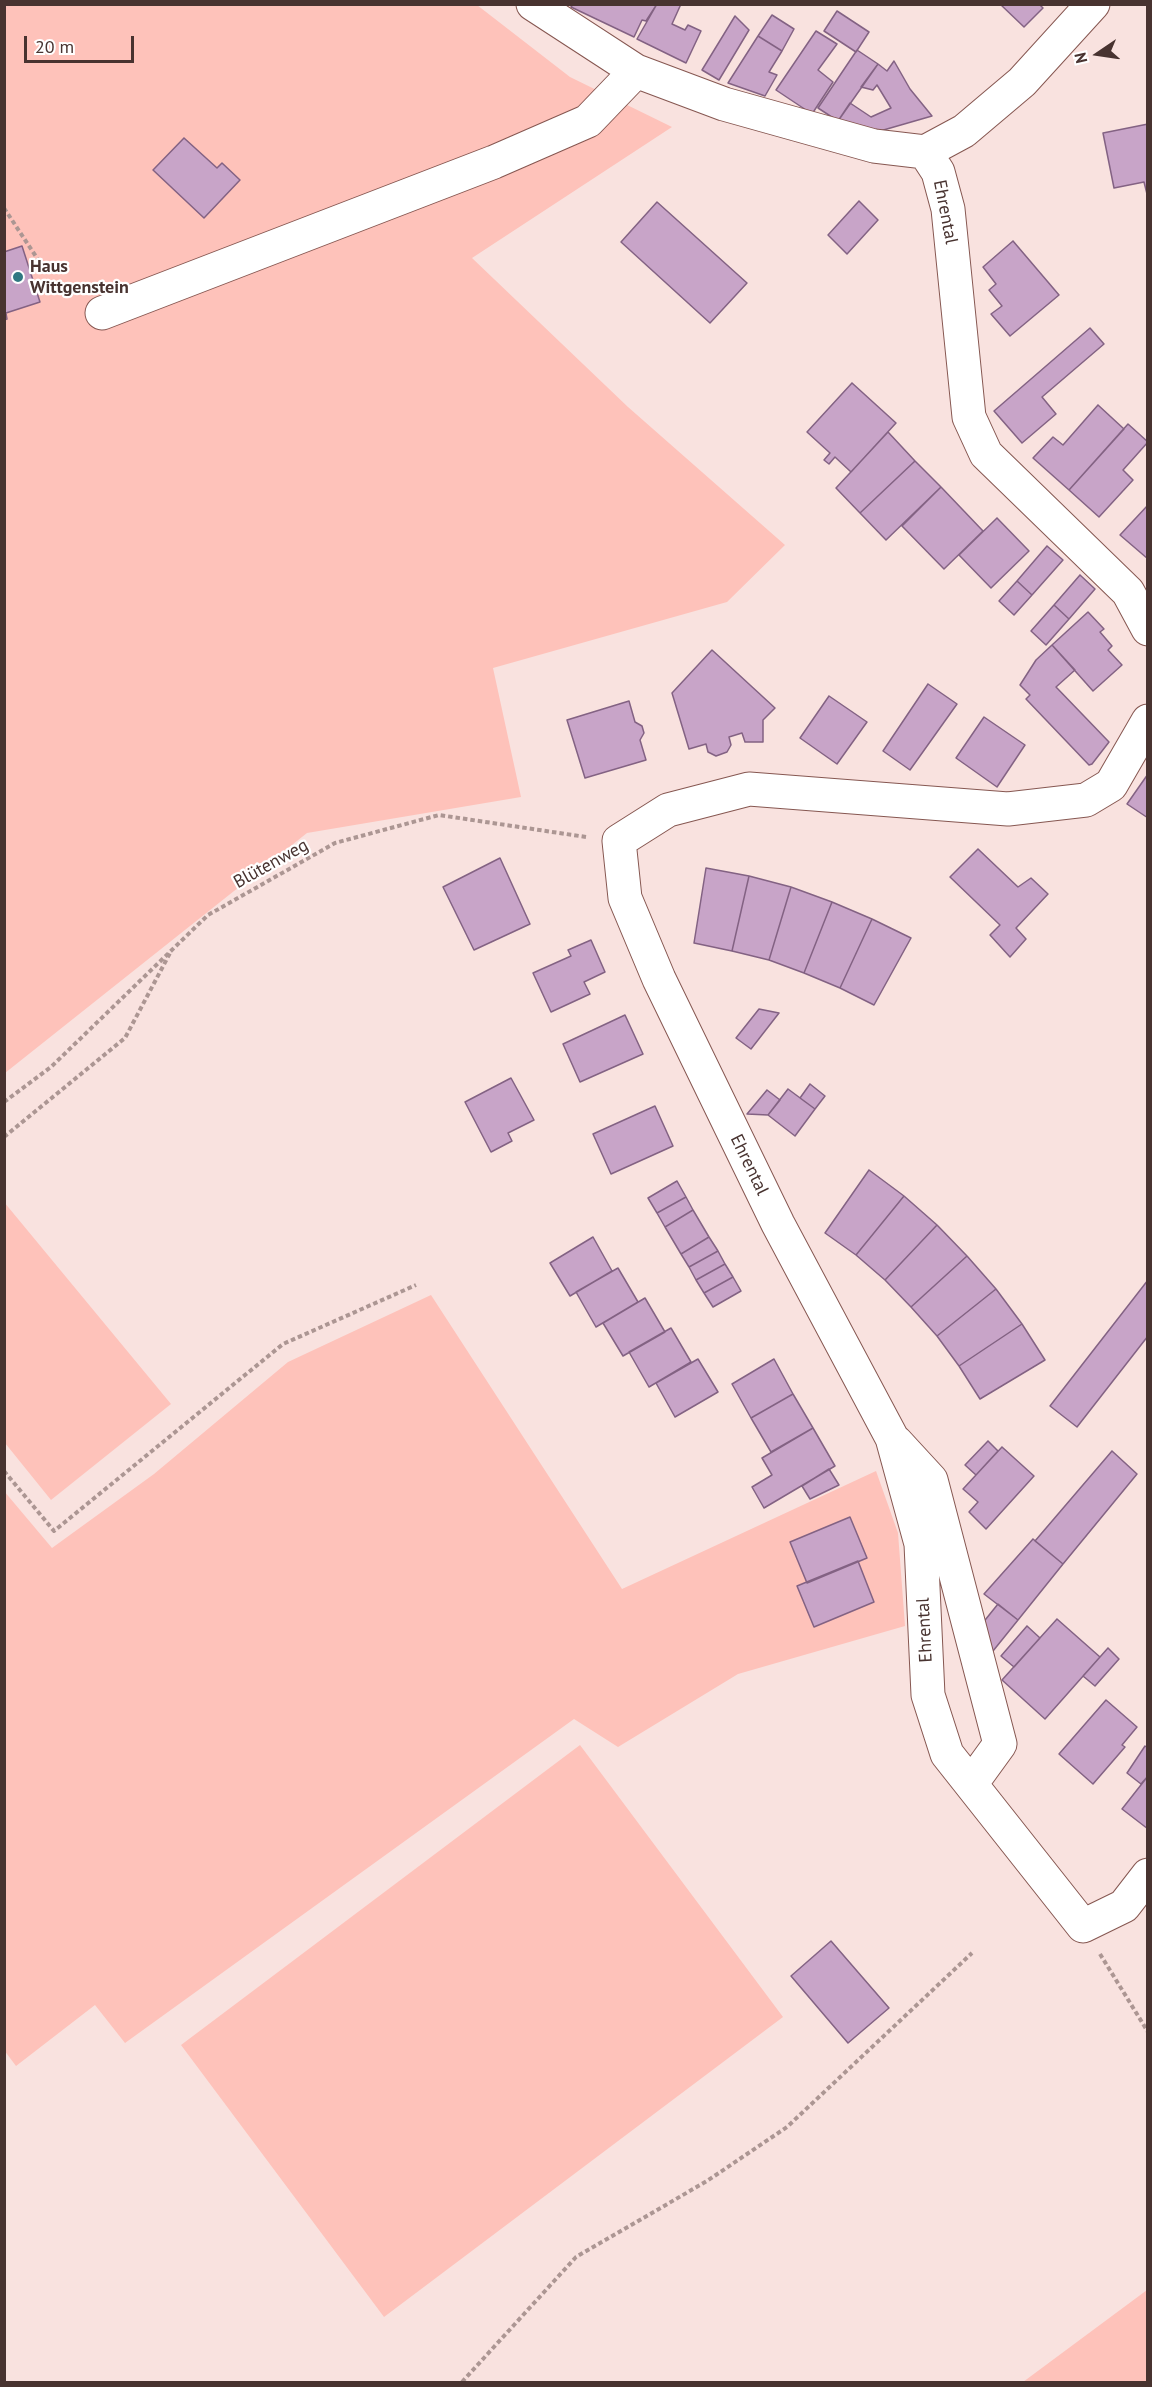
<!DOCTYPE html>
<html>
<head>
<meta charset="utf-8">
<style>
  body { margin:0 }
  #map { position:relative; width:1152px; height:2387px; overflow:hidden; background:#f9e2df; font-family:"PT Sans",sans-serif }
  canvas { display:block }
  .frame { position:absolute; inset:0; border:6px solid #483330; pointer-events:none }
  .north { position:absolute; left:1068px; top:24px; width:60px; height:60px; -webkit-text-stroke:4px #fff; paint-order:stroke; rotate:257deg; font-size:16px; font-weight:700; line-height:24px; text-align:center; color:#483330 }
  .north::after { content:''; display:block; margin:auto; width:21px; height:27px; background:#483330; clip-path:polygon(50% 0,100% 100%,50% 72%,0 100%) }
  .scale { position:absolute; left:24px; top:36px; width:110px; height:27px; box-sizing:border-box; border:3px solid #483330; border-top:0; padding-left:8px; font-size:18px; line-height:21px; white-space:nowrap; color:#483330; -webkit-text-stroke:4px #fff; paint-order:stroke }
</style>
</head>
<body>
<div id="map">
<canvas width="1152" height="2387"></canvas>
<div class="frame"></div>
<div class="north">N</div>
<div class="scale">20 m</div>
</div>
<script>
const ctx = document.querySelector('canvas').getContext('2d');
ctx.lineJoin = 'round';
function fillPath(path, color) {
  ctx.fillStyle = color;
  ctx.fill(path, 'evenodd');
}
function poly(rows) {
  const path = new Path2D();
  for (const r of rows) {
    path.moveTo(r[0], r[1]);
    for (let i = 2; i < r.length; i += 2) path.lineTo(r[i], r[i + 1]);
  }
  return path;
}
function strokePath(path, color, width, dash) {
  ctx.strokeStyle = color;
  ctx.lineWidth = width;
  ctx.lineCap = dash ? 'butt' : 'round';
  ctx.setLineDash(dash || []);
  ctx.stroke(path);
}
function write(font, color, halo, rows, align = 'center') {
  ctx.font = font + ' "PT Sans",sans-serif';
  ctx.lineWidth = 4.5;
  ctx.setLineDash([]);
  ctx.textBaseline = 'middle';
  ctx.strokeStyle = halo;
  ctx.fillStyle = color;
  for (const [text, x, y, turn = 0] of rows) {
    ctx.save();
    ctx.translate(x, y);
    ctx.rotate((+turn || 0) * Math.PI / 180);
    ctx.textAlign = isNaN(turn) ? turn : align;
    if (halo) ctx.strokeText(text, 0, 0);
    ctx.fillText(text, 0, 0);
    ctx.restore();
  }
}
fillPath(poly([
  [5,5,477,5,570,77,672,127,472,258,628,407,785,545,727,602,493,668,521,797,307,833,5,1073],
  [4,1202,171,1404,51,1500,5,1443],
  [431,1295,622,1589,876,1471,898,1533,905,1626,738,1674,618,1747,574,1719,125,2043,95,2005,16,2066,4,2050,4,1491,52,1548,154,1474,288,1362],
  [580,1745,783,2017,384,2317,181,2045],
  [1147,2290,1147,2382,1023,2382]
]), '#fec2ba');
const building = poly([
  [573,4,657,4,646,21,642,20,634,37,571,7,573,4],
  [657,4,681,4,672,24,685,30,688,25,701,31,686,63,637,39,657,4],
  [1000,4,1039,4,1043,8,1024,27,1000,4],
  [837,11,869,32,856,52,824,31,837,11],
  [772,15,794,29,782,51,758,36,772,15],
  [735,16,749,30,719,80,702,70,735,16],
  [816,31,837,44,818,70,833,82,812,114,776,90,816,31],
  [758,36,782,51,769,72,777,75,765,96,728,83,758,36],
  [857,50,878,64,838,121,818,108,857,50],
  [894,61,910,89,932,116,880,131,838,121,850,103,871,117,891,108,877,85,873,90,861,87,878,64,887,71,894,61],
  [1148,124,1148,198,1144,182,1114,188,1103,133,1148,124],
  [184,138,217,168,222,163,240,180,204,218,153,170,184,138],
  [859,201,878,220,847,254,828,235,859,201],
  [657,202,747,283,710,323,621,242,657,202],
  [1013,241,1059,295,1010,336,991,314,1002,306,989,290,996,284,983,267,1013,241],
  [22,246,40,302,6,313,7,319,4,320,4,252,22,246],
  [1090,328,1104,344,1042,397,1056,414,1022,443,994,411,1090,328],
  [852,383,896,423,851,472,835,457,829,464,824,460,830,453,807,432,852,383],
  [1098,405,1124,429,1069,490,1033,458,1053,437,1063,445,1098,405],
  [1128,424,1148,442,1123,470,1133,480,1099,517,1069,490,1128,424],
  [888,432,915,461,860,513,836,488,888,432],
  [915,461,941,487,886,540,860,513,915,461],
  [941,487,983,531,944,569,902,526,941,487],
  [1148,505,1148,559,1120,535,1148,505],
  [997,518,1029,551,991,588,959,555,997,518],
  [1047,546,1063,560,1032,595,1017,581,1047,546],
  [1080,575,1095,589,1069,619,1054,605,1080,575],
  [1017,581,1032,595,1014,615,999,601,1017,581],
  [1054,605,1069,619,1046,645,1031,631,1054,605],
  [1088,612,1104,629,1100,632,1112,646,1108,650,1122,665,1093,691,1052,645,1088,612],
  [1052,645,1075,670,1056,687,1109,742,1092,764,1089,765,1026,699,1030,695,1020,685,1036,660,1052,645],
  [712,650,775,708,763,720,763,742,745,742,742,733,729,737,731,745,727,752,716,756,708,752,706,744,689,749,672,693,712,650],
  [928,684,957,704,910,770,883,751,928,684],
  [829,696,867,722,837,764,800,738,829,696],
  [629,701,635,722,642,726,644,733,640,740,646,760,585,778,567,720,629,701],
  [984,717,1025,745,997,787,956,758,984,717],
  [1148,774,1148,818,1127,804,1148,774],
  [978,849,1018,887,1031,878,1048,894,1016,928,1026,939,1010,957,990,935,1000,925,950,877,978,849],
  [500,858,530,924,474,950,443,887,500,858],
  [706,868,749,876,732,951,694,943,706,868],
  [749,876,791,887,769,960,732,951,749,876],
  [791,887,832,902,804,973,769,960,791,887],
  [832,902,872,919,840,988,804,973,832,902],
  [872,919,911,938,874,1005,840,988,872,919],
  [591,940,605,972,584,982,590,994,551,1012,533,973,571,956,568,950,591,940],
  [759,1009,779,1013,751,1049,736,1038,759,1009],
  [625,1015,643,1054,580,1082,563,1044,625,1015],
  [511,1078,534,1120,508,1133,512,1141,491,1152,465,1102,511,1078],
  [810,1084,825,1096,815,1109,800,1098,810,1084],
  [788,1089,815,1109,795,1136,768,1115,788,1089],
  [767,1090,780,1100,768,1115,747,1114,767,1090],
  [655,1106,673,1146,611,1174,593,1134,655,1106],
  [869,1170,904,1196,856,1255,825,1233,869,1170],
  [677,1181,686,1197,657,1213,648,1198,677,1181],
  [904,1196,937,1225,885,1280,856,1255,904,1196],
  [686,1197,693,1210,665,1227,657,1213,686,1197],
  [693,1210,709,1237,681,1254,665,1227,693,1210],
  [937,1225,967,1256,911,1307,885,1280,937,1225],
  [593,1237,612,1271,570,1296,550,1263,593,1237],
  [709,1237,718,1251,689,1267,681,1254,709,1237],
  [718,1251,725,1264,696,1280,689,1267,718,1251],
  [967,1256,996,1289,937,1336,911,1307,967,1256],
  [725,1264,733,1277,704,1293,696,1280,725,1264],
  [618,1268,638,1302,596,1327,576,1292,618,1268],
  [733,1277,741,1291,713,1307,704,1293,733,1277],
  [1148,1280,1148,1336,1077,1427,1050,1406,1148,1280],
  [996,1289,1022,1324,959,1366,937,1336,996,1289],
  [645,1298,665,1332,623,1356,603,1323,645,1298],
  [1022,1324,1045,1360,980,1399,959,1366,1022,1324],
  [671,1328,691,1362,649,1387,629,1352,671,1328],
  [698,1359,718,1392,675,1417,656,1383,698,1359],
  [774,1359,793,1394,751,1418,732,1384,774,1359],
  [793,1394,813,1428,771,1452,751,1418,793,1394],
  [813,1428,835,1466,764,1508,752,1487,772,1475,762,1458,813,1428],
  [988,1441,998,1451,976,1475,965,1465,988,1441],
  [1002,1447,1034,1476,986,1529,969,1512,978,1502,963,1489,1002,1447],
  [1112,1451,1137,1474,1063,1564,1035,1541,1112,1451],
  [829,1469,839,1485,810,1499,802,1486,829,1469],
  [850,1517,867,1558,807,1583,790,1542,850,1517],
  [1033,1539,1063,1564,1018,1620,984,1594,1033,1539],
  [858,1561,874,1602,814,1627,797,1586,858,1561],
  [998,1604,1018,1620,993,1651,973,1635,998,1604],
  [1057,1619,1100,1657,1045,1719,1002,1680,1057,1619],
  [1027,1626,1040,1638,1014,1667,1001,1656,1027,1626],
  [1108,1648,1119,1659,1095,1686,1083,1676,1108,1648],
  [1106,1700,1137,1727,1122,1745,1125,1747,1093,1784,1059,1754,1106,1700],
  [1145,1746,1148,1748,1148,1776,1141,1784,1127,1773,1145,1746],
  [1148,1776,1148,1829,1122,1809,1148,1776],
  [831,1941,889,2008,848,2043,791,1976,831,1941]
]);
fillPath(building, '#c8a4c8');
strokePath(building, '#836283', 1.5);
const minor = poly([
  [533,4,636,71,724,104,874,146,925,152],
  [925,152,938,172,948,209,969,417,986,454,1128,592,1148,629],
  [925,152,964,131,1022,82,1093,4],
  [102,313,494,162,588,121,636,71],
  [1148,721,1111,785,1086,800,1008,809,749,789,668,810,619,841,625,898,659,979,778,1224,892,1438,921,1544,928,1695,947,1754,1083,1926,1124,1906,1148,1875],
  [896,1442,931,1480,1000,1744,971,1784]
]);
strokePath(minor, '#865751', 35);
strokePath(poly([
  [4,208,41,264],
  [4,1102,51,1067,208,915,335,843,439,815,586,837],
  [4,1137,125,1038,170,953],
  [4,1471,54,1531,283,1344,416,1285],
  [1100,1954,1148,2032],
  [462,2382,576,2257,707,2181,787,2127,972,1953]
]), '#ac9693', 4, [4.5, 3]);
strokePath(minor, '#fff', 33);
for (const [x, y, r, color] of [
  [18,277,6,"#307882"]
]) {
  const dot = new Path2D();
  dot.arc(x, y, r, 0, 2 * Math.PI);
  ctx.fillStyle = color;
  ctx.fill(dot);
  strokePath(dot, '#fff', 2);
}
write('18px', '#483330', '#fff', [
  ["Ehrental",945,212,79],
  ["Blütenweg",271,864,-29],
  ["Ehrental",749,1165,64],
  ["Ehrental",925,1630,-93]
]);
write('bold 18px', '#483330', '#fff', [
  ["Haus",30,267],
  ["Wittgenstein",30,288]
], 'left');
</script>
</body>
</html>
